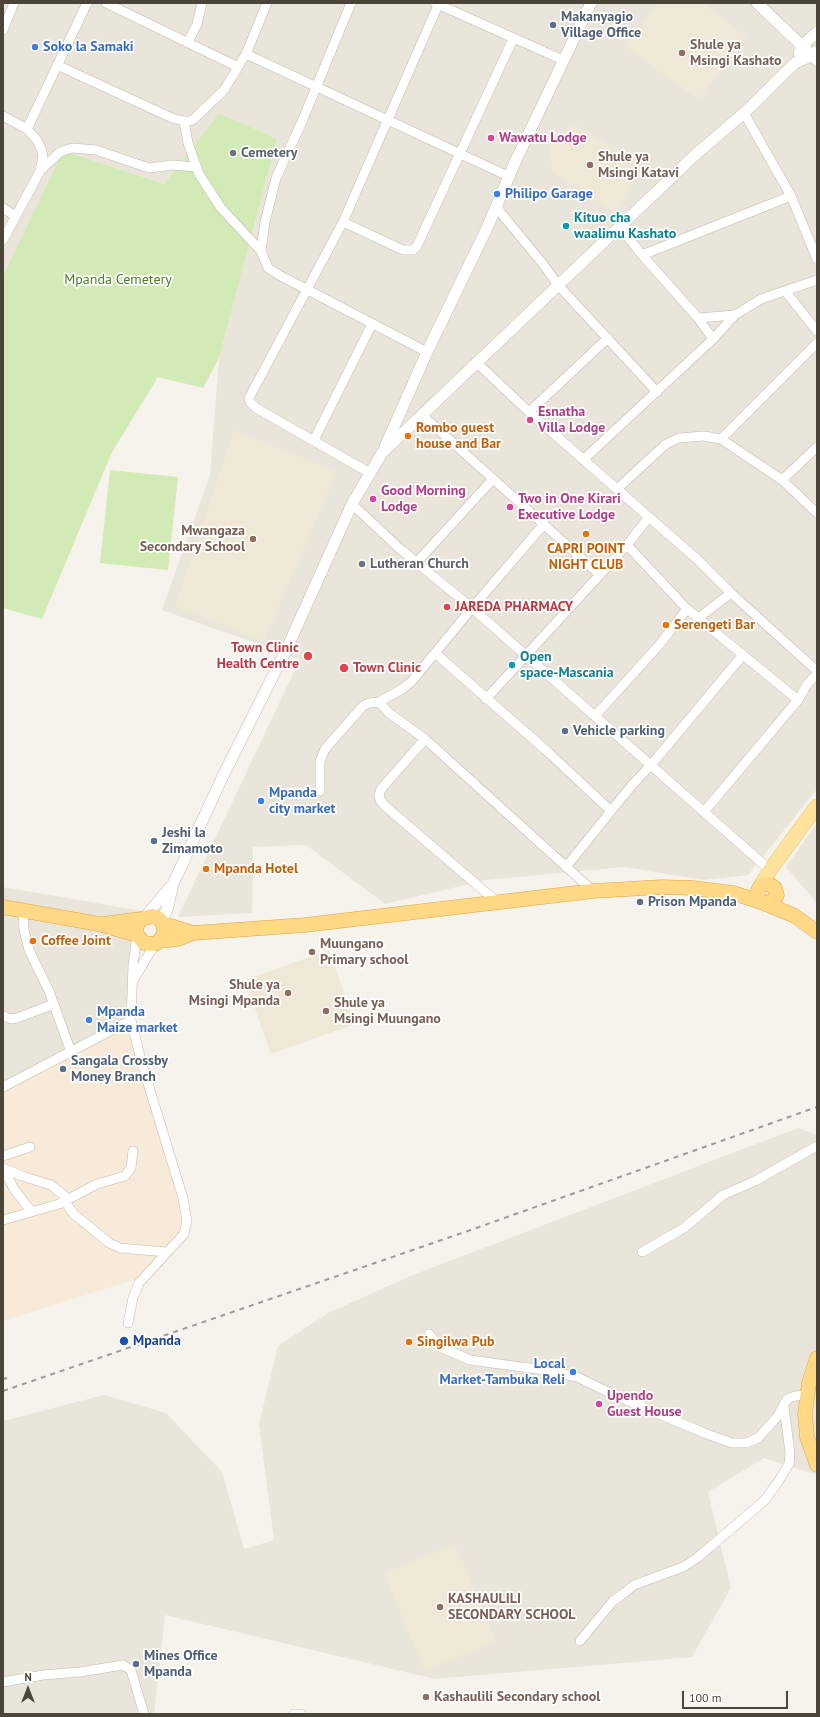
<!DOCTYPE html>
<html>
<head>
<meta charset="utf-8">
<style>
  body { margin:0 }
  #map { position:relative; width:820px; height:1717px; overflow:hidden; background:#f6f3ec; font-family:"PT Sans",sans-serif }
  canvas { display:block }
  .frame { position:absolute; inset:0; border:4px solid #4b4439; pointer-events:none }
  .north { position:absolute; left:8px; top:1669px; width:40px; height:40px; -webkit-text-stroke:3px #fff; paint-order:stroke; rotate:0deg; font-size:11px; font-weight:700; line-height:16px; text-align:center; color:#4b4439 }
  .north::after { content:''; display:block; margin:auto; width:14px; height:18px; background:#4b4439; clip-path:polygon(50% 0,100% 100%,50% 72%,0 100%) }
  .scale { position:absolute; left:682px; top:1691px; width:106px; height:18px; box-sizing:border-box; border:2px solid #4b4439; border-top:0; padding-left:5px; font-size:12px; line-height:14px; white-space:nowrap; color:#4b4439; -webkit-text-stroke:3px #fff; paint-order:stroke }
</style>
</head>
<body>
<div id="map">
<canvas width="820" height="1717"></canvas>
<div class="frame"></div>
<div class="north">N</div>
<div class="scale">100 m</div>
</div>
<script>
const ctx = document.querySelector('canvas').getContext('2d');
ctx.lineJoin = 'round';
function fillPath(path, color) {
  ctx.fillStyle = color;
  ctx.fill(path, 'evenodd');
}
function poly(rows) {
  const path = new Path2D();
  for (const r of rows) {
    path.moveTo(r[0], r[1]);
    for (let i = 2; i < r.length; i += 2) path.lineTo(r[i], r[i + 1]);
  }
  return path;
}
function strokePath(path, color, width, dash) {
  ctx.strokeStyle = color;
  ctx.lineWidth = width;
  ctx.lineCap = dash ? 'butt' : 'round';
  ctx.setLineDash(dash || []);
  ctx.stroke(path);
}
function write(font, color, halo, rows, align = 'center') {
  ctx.font = font + ' "PT Sans",sans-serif';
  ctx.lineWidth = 3.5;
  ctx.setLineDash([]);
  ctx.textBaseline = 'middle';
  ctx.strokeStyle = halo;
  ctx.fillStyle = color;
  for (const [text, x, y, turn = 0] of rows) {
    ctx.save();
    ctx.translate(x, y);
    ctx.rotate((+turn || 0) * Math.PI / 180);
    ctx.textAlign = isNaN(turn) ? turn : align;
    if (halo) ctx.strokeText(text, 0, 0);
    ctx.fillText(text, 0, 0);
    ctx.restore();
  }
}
fillPath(poly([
  [3,3,817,3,817,789,748,875,703,880,624,867,486,880,385,904,306,845,253,847,252,913,178,917,300,659,162,610,210,475,219,358,277,139,219,113,164,184,63,152,3,276],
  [817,823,817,903,786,867],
  [3,887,142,911,131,1020,3,1087],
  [798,1128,817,1135,817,1475,764,1458,708,1492,731,1588,692,1657,435,1679,165,1615,154,1714,3,1714,3,1421,104,1395,166,1413,222,1472,244,1549,274,1540,259,1424,278,1346,328,1313,413,1275]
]), '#eae5da');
fillPath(poly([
  [131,1020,183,1198,184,1234,146,1276,3,1321,3,1087]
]), '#f7ead8');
fillPath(poly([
  [658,3,703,3,747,37,699,100,625,46],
  [574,125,642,163,616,214,552,172,549,145],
  [234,430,337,472,264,641,175,606],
  [329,950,355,1024,271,1054,245,980],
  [455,1544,496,1641,425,1671,384,1573]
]), '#efe8d6');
fillPath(poly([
  [219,113,277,139,219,358,203,388,158,377,112,452,42,619,3,608,3,276,63,151,164,184],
  [110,470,178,477,168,570,100,563]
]), '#d2eab5');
const minor = poly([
  [106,3,238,67],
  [351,3,301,124,276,178,265,222,261,251,268,268,279,275,427,352],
  [435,3,563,60],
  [3,30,14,3],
  [188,42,197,24,202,3],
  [246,54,510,177],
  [57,65,172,118,184,121,190,121,194,119,224,90,246,54,267,3],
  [744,113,791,196,817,259],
  [3,116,27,129,36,139,41,148,43,157,40,171,3,240],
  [184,121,188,143,199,174,221,208,261,251],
  [27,129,87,3],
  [40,171,60,152,72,148,96,150,149,168,173,165,195,167],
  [3,208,15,216],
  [498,208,501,213,543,264,558,285,657,392],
  [343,222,403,250,413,250,417,246,513,39],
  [620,227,642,255,698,318,713,339],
  [642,255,791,196],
  [785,291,817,331],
  [698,318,735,315],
  [476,362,529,412,698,560,731,593,817,671],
  [529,412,608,338],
  [422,415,600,575],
  [721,439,817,343],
  [314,440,372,324],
  [583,460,713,339,735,315,761,299,817,280],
  [370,473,256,408,250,402,249,398,343,222,439,3],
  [782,480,817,447],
  [617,489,666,444,679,438,704,436,721,439,782,480,817,513],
  [352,504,400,549,472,608,770,870],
  [627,545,687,609,798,700],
  [417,562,493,479],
  [697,619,731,593],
  [435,653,548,752,611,811],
  [486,699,627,545,649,517],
  [379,702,389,713,425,739,593,891],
  [595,716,660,644,687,609],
  [425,739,381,789,379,795,380,800,385,806,497,902],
  [320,791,320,761,325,749,363,706,369,703,379,702,402,689,412,681,472,608,544,524],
  [704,812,798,700,808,683,817,674],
  [566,867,632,785,651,765,742,656],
  [23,911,24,930,29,950,49,991,71,1052],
  [134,979,155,944],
  [3,1016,11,1019,17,1018,54,1004],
  [3,1087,131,1020],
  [3,1156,30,1147],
  [3,1168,22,1176,51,1185,68,1199],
  [3,1168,14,1189,31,1211],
  [64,1201,74,1214,109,1243,120,1248,166,1252],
  [3,1220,59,1204,97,1184,125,1176,131,1168,133,1151],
  [642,1252,684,1228,723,1195,755,1181,817,1146],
  [128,1323,133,1298,139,1283,184,1234,187,1221,183,1198,142,1064,131,1020,133,965,137,935],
  [429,1334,440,1347,470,1360,544,1370,577,1377,608,1392,704,1433,732,1443,746,1443,758,1438,777,1417,787,1399,795,1396,806,1395],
  [580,1641,613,1601,624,1593,634,1585,683,1567,697,1558,764,1501,778,1482,789,1464,790,1453,784,1406],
  [3,1682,43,1675,80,1672,123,1665,131,1670,144,1714],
  [294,1714,301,1714]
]);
const tertiary = poly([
  [757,3,817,60],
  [799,53,802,46,817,32],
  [385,447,427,352,487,228,516,160,591,3],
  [146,916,171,886],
  [162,922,168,906,173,884,222,778,288,646,352,504,382,453,695,155,744,113,795,63,813,55,817,51]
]);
const primary = poly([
  [761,885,770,870,817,806]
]);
const trunk = poly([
  [761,902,758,897,758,890,761,885,769,884,775,888,777,895,773,901,765,903],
  [3,907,99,924,137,935],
  [103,924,142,919],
  [164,924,193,933],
  [159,941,165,932,162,922,158,918,152,916,142,919,138,923,136,929,137,935,144,943,155,944,159,941,178,939,193,933,305,925,593,891,662,887,693,888,733,893,761,902,795,916,817,932],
  [817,1358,809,1383,805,1414,807,1437,817,1465]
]);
strokePath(minor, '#c2bbae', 10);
strokePath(tertiary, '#c2bbae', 12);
strokePath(primary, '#e6c16a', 15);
strokePath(trunk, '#e0a43c', 15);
strokePath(minor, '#fff', 9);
strokePath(tertiary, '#fff', 11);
strokePath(primary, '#ffe39c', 14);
strokePath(trunk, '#ffd985', 14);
strokePath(poly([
  [3,1379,7,1378],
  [3,1391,465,1232,817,1107]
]), '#9a9a9a', 2, [5, 5]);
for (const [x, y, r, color] of [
  [553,25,4,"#5c6f8a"],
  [35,47,4,"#3f7fe0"],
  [682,53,4,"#8d6e63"],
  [491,138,4,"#d1479c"],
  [233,153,4,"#6b7280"],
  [590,165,4,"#8d6e63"],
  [497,194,4,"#3f7fe0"],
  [566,226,4,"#0f9aa8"],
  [530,420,4,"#d1479c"],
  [408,436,4,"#e8710a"],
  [373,499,4,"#d1479c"],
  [510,507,4,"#d1479c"],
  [586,534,4,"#e8710a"],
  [253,539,4,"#8d6e63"],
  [362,564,4,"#6b7280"],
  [447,607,4,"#e0444e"],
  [666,625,4,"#e8710a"],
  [308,656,5,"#e0444e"],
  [512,665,4,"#0f9aa8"],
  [344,668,5,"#e0444e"],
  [565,731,4,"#5c6f8a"],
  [261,801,4,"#3f7fe0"],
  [154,841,4,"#5c6f8a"],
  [206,869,4,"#e8710a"],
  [640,902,4,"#5c6f8a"],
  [33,941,4,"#e8710a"],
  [312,952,4,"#8d6e63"],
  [288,993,4,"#8d6e63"],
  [326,1011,4,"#8d6e63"],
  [89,1020,4,"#3f7fe0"],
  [63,1069,4,"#5c6f8a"],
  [124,1341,5,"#1a4fb4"],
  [409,1342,4,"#e8710a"],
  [573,1372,4,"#3f7fe0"],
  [599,1404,4,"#d1479c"],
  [440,1607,4,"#8d6e63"],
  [136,1664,4,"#5c6f8a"],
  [426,1697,4,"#8d6e63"]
]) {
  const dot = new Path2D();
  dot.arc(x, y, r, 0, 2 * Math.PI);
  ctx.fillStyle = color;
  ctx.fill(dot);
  strokePath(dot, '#fff', 1.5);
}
write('bold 14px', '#4e5e75', '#fff', [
  ["Makanyagio",561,17],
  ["Village Office",561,33],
  ["Vehicle parking",573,731],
  ["Jeshi la",162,833],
  ["Zimamoto",162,849],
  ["Prison Mpanda",648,902],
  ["Sangala Crossby",71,1061],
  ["Money Branch",71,1077],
  ["Mines Office",144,1656],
  ["Mpanda",144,1672]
], 'left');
write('bold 14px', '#785e54', '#fff', [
  ["Shule ya",690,45],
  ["Msingi Kashato",690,61],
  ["Shule ya",598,157],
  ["Msingi Katavi",598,173],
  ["Mwangaza",245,531,"right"],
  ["Secondary School",245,547,"right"],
  ["Muungano",320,944],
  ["Primary school",320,960],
  ["Shule ya",280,985,"right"],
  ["Msingi Mpanda",280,1001,"right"],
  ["Shule ya",334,1003],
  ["Msingi Muungano",334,1019],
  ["KASHAULILI",448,1599],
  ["SECONDARY SCHOOL",448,1615],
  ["Kashaulili Secondary school",434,1697]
], 'left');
write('bold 14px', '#366cbe', '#fff', [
  ["Soko la Samaki",43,47],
  ["Philipo Garage",505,194],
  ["Mpanda",269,793],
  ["city market",269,809],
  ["Mpanda",97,1012],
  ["Maize market",97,1028],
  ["Local",565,1364,"right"],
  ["Market-Tambuka Reli",565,1380,"right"]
], 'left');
write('bold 14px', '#b23c85', '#fff', [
  ["Wawatu Lodge",499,138],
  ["Esnatha",538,412],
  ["Villa Lodge",538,428],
  ["Good Morning",381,491],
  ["Lodge",381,507],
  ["Two in One Kirari",518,499],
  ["Executive Lodge",518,515],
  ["Upendo",607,1396],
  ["Guest House",607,1412]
], 'left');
write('bold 14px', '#5b616d', '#fff', [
  ["Cemetery",241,153],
  ["Lutheran Church",370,564]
], 'left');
write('bold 14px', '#0d838f', '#fff', [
  ["Kituo cha",574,218],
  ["waalimu Kashato",574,234],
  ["Open",520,657],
  ["space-Mascania",520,673]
], 'left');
write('14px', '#4a7f2a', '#fff', [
  ["Mpanda Cemetery",118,280]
]);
write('bold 14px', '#c56008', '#fff', [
  ["Rombo guest",416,428],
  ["house and Bar",416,444],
  ["CAPRI POINT",586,549,"center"],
  ["NIGHT CLUB",586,565,"center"],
  ["Serengeti Bar",674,625],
  ["Mpanda Hotel",214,869],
  ["Coffee Joint",41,941],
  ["Singilwa Pub",417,1342]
], 'left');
write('bold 14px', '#be3a42', '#fff', [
  ["JAREDA PHARMACY",455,607],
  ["Town Clinic",299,648,"right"],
  ["Health Centre",299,664,"right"],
  ["Town Clinic",353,668]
], 'left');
write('bold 14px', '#164399', '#fff', [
  ["Mpanda",133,1341]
], 'left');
</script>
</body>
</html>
